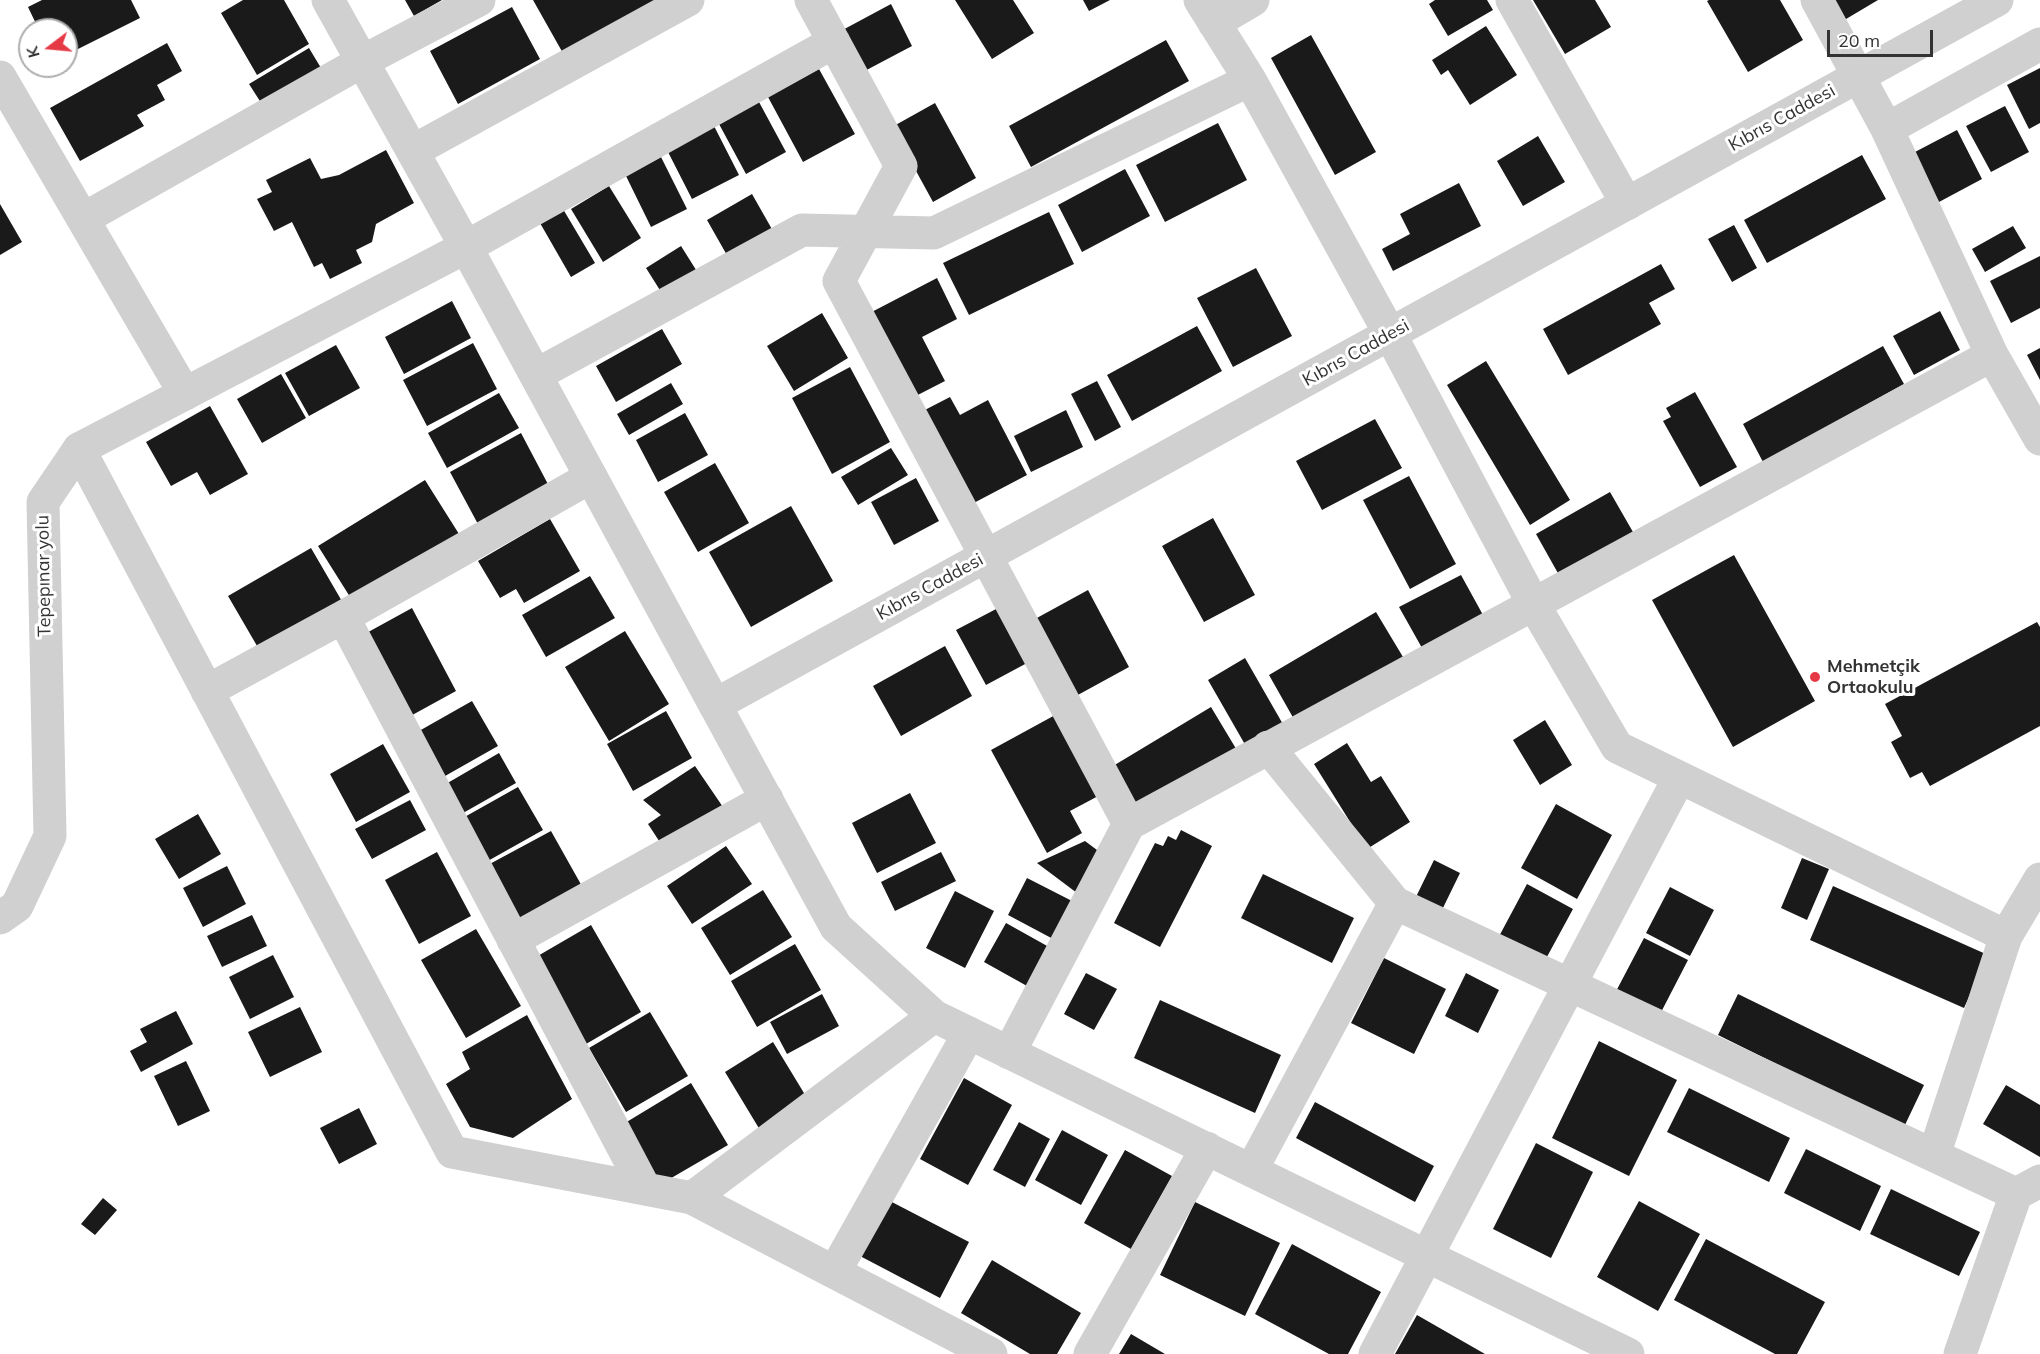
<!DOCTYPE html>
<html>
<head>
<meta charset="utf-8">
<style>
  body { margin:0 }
  #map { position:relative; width:2040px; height:1354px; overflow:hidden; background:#fff; font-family:Mulish,sans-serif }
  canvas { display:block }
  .north { position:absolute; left:18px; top:18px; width:60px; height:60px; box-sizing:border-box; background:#fff; border:2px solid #adadad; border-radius:50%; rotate:254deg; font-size:16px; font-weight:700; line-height:24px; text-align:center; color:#333 }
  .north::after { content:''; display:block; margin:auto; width:21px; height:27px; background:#e63946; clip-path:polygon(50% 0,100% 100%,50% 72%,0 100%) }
  .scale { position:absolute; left:1827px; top:30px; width:106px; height:27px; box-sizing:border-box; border:3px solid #333; border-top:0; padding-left:8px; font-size:18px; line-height:21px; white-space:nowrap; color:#333; -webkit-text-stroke:4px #fff; paint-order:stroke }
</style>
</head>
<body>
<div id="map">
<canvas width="2040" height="1354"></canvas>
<div class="north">K</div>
<div class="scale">20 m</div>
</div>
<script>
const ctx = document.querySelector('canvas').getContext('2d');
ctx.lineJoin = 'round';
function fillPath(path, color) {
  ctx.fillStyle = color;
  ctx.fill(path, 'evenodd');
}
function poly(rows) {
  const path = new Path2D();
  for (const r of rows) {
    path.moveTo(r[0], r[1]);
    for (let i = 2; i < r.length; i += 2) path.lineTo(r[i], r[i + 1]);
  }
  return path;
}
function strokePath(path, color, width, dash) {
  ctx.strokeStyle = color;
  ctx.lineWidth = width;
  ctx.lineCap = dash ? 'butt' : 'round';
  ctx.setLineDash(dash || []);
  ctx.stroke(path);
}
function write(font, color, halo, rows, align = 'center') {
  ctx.font = font + ' Mulish,sans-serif';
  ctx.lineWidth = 6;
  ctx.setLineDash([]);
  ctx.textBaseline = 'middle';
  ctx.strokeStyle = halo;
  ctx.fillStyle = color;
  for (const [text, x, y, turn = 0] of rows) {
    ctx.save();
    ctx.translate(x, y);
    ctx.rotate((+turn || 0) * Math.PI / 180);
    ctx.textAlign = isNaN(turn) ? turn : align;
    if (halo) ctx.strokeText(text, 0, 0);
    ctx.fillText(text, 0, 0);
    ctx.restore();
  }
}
fillPath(poly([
  [42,0,131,0,140,18,66,55,66,30,39,30,28,7],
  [243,0,284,0,309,44,257,75,221,13],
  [405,0,442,0,414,16],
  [533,0,663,0,564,55],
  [955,0,1013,0,1034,33,992,59],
  [1083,0,1110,0,1089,11],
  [1435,0,1487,0,1493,10,1448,36,1429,4],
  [1533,0,1595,0,1611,27,1565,54],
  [1709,0,1780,0,1803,40,1748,72,1707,1],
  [1828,0,1878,0,1841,22],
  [891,4,912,46,859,74,837,33],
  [512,7,540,59,458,104,430,51],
  [1486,26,1517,75,1470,105,1448,70,1441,75,1432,60],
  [1311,35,1376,152,1335,175,1271,58],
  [1166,40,1189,81,1031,167,1009,126],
  [167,43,182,71,157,85,165,100,137,115,144,126,80,161,50,108],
  [309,48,324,73,265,109,249,84],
  [2040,68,2040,123,2029,129,2007,85],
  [819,69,855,134,803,162,768,97],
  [759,102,786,152,746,174,719,124],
  [935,103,976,178,933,202,892,127],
  [2005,106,2029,152,1991,172,1966,126],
  [1218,123,1247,180,1165,222,1136,165],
  [714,126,739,175,692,199,667,150],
  [1957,130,1982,179,1939,202,1913,153],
  [1538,136,1565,182,1523,206,1497,161],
  [386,150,414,203,376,224,372,242,356,250,362,263,330,279,322,263,314,267,292,222,274,231,257,199,272,192,266,180,310,158,321,179,339,175],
  [1862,155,1886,199,1767,263,1744,220],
  [661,157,687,209,651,227,626,176],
  [1125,169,1150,216,1082,252,1058,205],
  [1459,183,1481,226,1393,271,1382,249,1410,234,1400,214],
  [609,186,641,238,603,262,571,209],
  [752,194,773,231,728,257,707,220],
  [0,204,22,242,0,255],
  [563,209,595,263,571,277,540,223],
  [1049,212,1074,264,969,315,943,263],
  [1734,225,1757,268,1732,282,1708,239],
  [2013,226,2026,248,1985,272,1972,249],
  [681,246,698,273,663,295,646,268],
  [2040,256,2040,308,2011,323,1990,281],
  [1661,264,1675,289,1649,303,1661,324,1568,375,1543,329],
  [1256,268,1292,336,1233,367,1197,298],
  [937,278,957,319,922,337,945,381,908,400,864,316],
  [452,301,471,338,404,374,385,337],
  [1940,311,1960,350,1914,375,1893,336],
  [822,313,848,358,794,391,767,346],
  [1197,326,1222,371,1132,421,1107,375],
  [662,329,682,364,616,402,596,366],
  [473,343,497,389,427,426,403,380],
  [336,345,360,388,309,416,285,373],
  [1883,346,1904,384,1763,462,1743,424],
  [2040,348,2040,380,2027,355],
  [1486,361,1570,500,1530,525,1447,385],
  [850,367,890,442,832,474,792,398],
  [281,374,306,418,262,443,237,399],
  [1097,381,1121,427,1095,441,1071,394],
  [671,383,683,404,629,435,617,414],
  [1695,392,1737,467,1700,487,1663,421,1671,417,1666,408],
  [499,393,519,428,447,468,428,433],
  [950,397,960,415,988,400,1027,475,968,506,919,413],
  [210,406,248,474,210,495,197,472,171,486,146,442],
  [1066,410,1083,447,1031,472,1014,436],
  [685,413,708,455,658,482,636,440],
  [1375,419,1402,468,1322,510,1296,461],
  [521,433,550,488,479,526,450,472],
  [891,448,908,475,858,505,841,477],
  [715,463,749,523,698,552,664,492],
  [1409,476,1456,564,1410,589,1363,500],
  [916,478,939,521,894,545,871,502],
  [425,480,459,534,352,600,318,546],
  [1610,492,1633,532,1559,575,1536,534],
  [791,506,833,581,751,627,709,552],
  [1213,518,1255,595,1204,622,1162,546],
  [550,519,580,571,524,603,516,589,500,598,478,561],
  [311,548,343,603,260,651,228,596],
  [1734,555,1815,701,1733,747,1652,600],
  [1461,575,1483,615,1422,648,1399,607],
  [590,576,615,618,546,657,522,615],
  [1088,590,1129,667,1076,696,1035,619],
  [412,608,456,691,405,719,361,636],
  [998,608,1027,663,986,685,956,630],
  [1376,612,1403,657,1295,721,1269,675],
  [2037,622,2040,627,2040,726,1930,786,1922,772,1910,778,1891,742,1902,736,1885,704],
  [625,631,669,704,609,741,565,667],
  [945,646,972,696,901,736,873,686],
  [1245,658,1284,726,1247,748,1208,680],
  [472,701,498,746,438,780,412,735],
  [1211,707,1238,752,1140,811,1113,766],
  [666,711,692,758,633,791,607,744],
  [1057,714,1102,794,1070,811,1082,833,1047,853,991,750],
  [1545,720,1572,765,1540,785,1513,740],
  [1347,743,1371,782,1381,776,1410,822,1367,849,1314,764],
  [383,744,410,792,356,822,330,774],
  [499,753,516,783,456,817,439,788],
  [695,766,725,810,665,850,648,824,661,815,643,800],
  [518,787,543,830,486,862,461,819],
  [910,793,936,843,877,873,852,823],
  [410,800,426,830,372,859,355,829],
  [1556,804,1612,835,1577,899,1521,868],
  [198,814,221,854,179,879,155,839],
  [1181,830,1212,846,1160,947,1114,923,1155,843,1163,846,1168,836,1176,840],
  [551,831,583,888,518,924,486,866],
  [1085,841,1109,859,1081,896,1037,863],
  [726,846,752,884,692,924,667,886],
  [437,852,471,916,419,944,385,880],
  [941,852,956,881,895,911,881,882],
  [1802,858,1829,869,1807,920,1781,908],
  [1434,860,1460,873,1440,914,1414,901],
  [227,866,246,904,203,927,183,888],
  [1263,874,1354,918,1332,963,1241,918],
  [1027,878,1074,902,1055,940,1008,915],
  [1527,884,1573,909,1542,966,1496,942],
  [1833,886,1988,955,1964,1008,1810,940],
  [1670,887,1714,910,1690,956,1646,933],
  [763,890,792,937,730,975,701,928],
  [955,891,994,911,965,968,926,948],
  [252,915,267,946,222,967,207,936],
  [1006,923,1049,947,1027,986,984,962],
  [591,925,641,1012,586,1044,536,957],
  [476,929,521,1006,466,1038,421,960],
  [1644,938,1688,960,1657,1020,1613,997],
  [795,944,821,990,757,1027,731,981],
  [273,955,294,997,250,1019,229,977],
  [1384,958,1446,989,1414,1054,1351,1023],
  [1086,973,1117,989,1094,1030,1064,1014],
  [1466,973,1499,990,1478,1033,1445,1016],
  [822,994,839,1026,787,1054,770,1022],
  [1738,994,1924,1085,1904,1127,1718,1035],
  [1160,1000,1281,1055,1255,1113,1134,1058],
  [300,1007,322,1052,270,1077,248,1032],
  [176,1011,193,1044,141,1072,130,1051,147,1042,140,1029],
  [650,1012,688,1076,626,1112,589,1048],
  [527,1015,572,1099,513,1138,470,1127,446,1084,470,1069,462,1052],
  [1599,1041,1677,1080,1629,1176,1552,1138],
  [773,1042,807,1098,763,1135,725,1072],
  [186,1061,210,1111,178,1126,154,1076],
  [964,1078,1012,1105,968,1185,920,1159],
  [691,1083,728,1145,661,1184,625,1123],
  [2006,1085,2040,1105,2040,1157,1983,1124],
  [1689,1088,1790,1138,1769,1182,1667,1132],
  [1315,1102,1434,1166,1415,1202,1296,1138],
  [359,1108,377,1144,339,1164,320,1128],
  [1019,1122,1050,1139,1025,1187,993,1170],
  [1062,1130,1108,1155,1081,1205,1035,1180],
  [1536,1143,1593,1172,1551,1258,1493,1229],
  [1806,1149,1881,1186,1860,1231,1784,1193],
  [1125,1150,1172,1176,1131,1249,1084,1223],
  [1891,1189,1980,1232,1959,1276,1870,1234],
  [103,1198,117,1210,95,1235,81,1224],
  [888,1200,969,1242,940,1298,860,1256],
  [1639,1201,1700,1234,1658,1311,1597,1277],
  [1195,1202,1280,1243,1245,1316,1160,1275],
  [1706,1239,1825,1302,1797,1354,1775,1354,1674,1300],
  [1292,1244,1381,1292,1348,1354,1329,1354,1255,1314],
  [992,1260,1081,1313,1057,1354,1030,1354,961,1313],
  [1417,1315,1485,1354,1395,1354],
  [1131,1334,1165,1354,1119,1354]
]), '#1a1a1a');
strokePath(poly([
  [811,0,901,166,839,281,1129,824,1009,1053],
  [1200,0,1250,80,1390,334,1534,605,1617,747,2006,936],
  [1512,0,1627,204],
  [1817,0,1887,129,1992,355,2040,439],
  [1214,23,1253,0],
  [0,77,185,394],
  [1887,129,2040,44],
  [413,151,688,0],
  [83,219,363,61,479,0],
  [466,247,834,42],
  [536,375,802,230,934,233,1250,80],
  [79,449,452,1152,692,1198,934,1016],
  [343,617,645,1189],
  [207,691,343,617,591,477],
  [715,705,836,927,934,1016,1628,1354],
  [1268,747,1395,903,2016,1194],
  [1129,824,1992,355],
  [513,940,767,799],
  [1934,1155,2006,936,2040,879],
  [1252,1169,1395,903],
  [692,1198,991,1354],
  [835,1271,969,1033],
  [1090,1354,1207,1148],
  [1375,1354,1679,778],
  [1960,1354,2016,1194,2040,1181]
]), '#d0d0d0', 33);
strokePath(poly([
  [328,0,466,247,715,705,1997,0],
  [0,918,17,906,50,836,43,502,79,449,466,247]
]), '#d0d0d0', 33);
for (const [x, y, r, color] of [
  [1815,677,6,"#e63946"]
]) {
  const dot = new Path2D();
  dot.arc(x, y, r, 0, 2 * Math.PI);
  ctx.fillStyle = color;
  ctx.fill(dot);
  strokePath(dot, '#fff', 2);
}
write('18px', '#333', '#fff', [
  ["Kıbrıs Caddesi",1782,118,-29],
  ["Kıbrıs Caddesi",1356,353,-29],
  ["Tepepınar yolu",44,576,-91],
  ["Kıbrıs Caddesi",930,587,-29]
]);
write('bold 18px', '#333', '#fff', [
  ["Mehmetçik",1827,667],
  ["Ortaokulu",1827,688]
], 'left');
</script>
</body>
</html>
